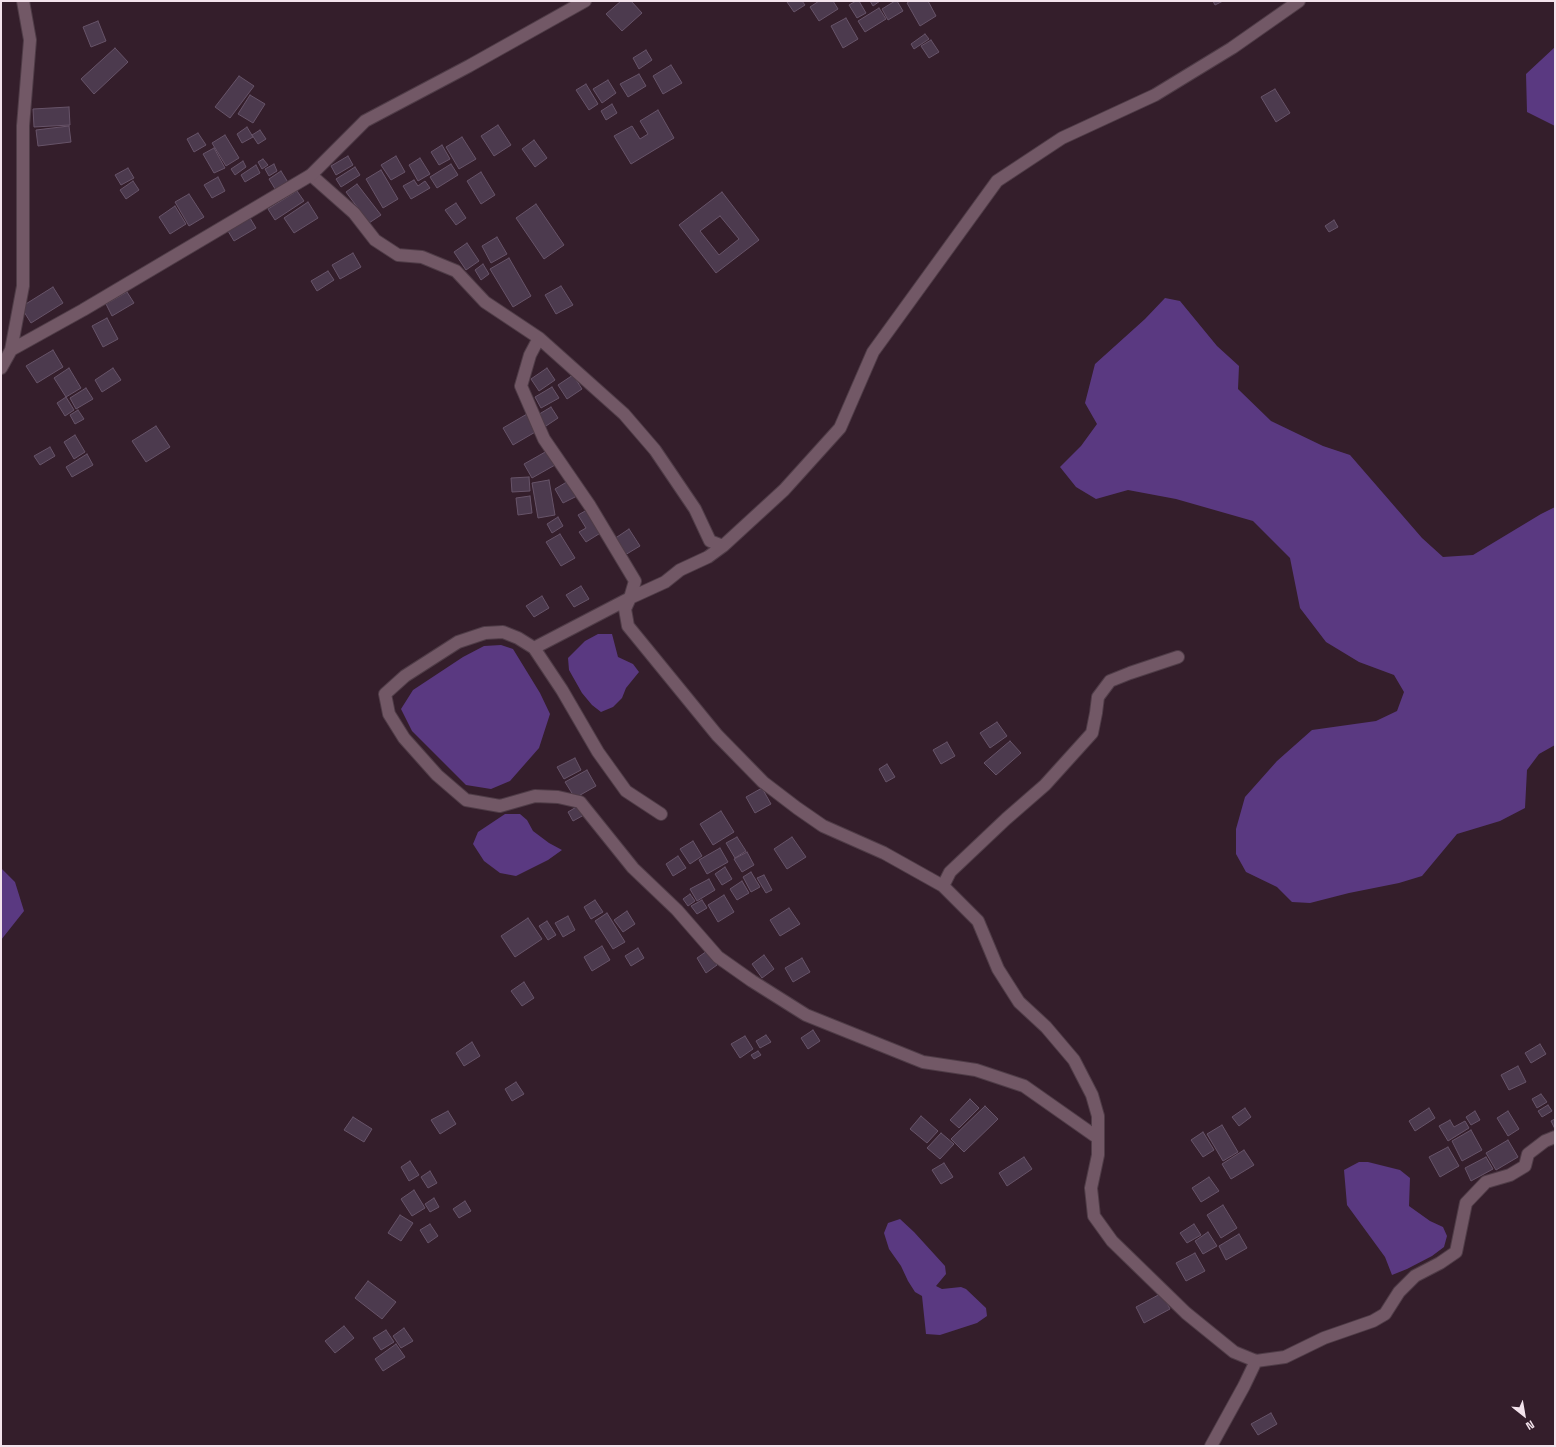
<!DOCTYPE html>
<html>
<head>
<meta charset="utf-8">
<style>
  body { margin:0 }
  #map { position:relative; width:1556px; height:1447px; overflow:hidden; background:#341e2b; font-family:"Space Grotesk",sans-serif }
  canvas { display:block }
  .frame { position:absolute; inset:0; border:2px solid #f3e3ec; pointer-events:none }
  .north { position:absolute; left:1504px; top:1395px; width:40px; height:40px; -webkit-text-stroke:3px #341e2b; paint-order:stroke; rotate:149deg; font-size:11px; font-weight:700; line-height:16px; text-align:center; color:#f3e3ec }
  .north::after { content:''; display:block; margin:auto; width:14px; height:18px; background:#f3e3ec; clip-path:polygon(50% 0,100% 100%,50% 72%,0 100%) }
</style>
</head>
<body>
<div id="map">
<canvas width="1556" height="1447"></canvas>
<div class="frame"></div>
<div class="north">N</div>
</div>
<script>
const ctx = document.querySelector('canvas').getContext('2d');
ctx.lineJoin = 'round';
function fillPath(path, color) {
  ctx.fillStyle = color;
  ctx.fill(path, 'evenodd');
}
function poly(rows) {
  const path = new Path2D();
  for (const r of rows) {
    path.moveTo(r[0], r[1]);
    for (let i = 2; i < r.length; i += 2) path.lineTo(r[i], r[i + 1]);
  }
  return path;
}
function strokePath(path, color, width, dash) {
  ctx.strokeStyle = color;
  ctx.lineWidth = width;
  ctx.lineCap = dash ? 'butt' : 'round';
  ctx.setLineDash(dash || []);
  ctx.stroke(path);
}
fillPath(poly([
  [1555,47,1555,126,1527,112,1526,74],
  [1165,298,1180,301,1217,346,1239,366,1238,389,1271,421,1323,446,1350,455,1422,538,1443,557,1473,555,1541,514,1555,507,1555,745,1539,754,1527,770,1525,808,1500,821,1457,834,1422,876,1399,883,1349,893,1310,903,1292,902,1277,887,1246,872,1236,854,1236,829,1245,797,1277,761,1312,730,1376,721,1397,711,1404,692,1394,675,1359,662,1326,642,1300,608,1290,558,1253,521,1176,499,1128,490,1096,499,1076,487,1060,467,1081,446,1097,424,1085,403,1095,364,1145,319],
  [598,634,612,634,618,657,633,664,639,672,626,688,622,698,613,707,601,712,592,705,582,693,569,670,568,658,585,641],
  [501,645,513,649,540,693,550,714,539,748,510,781,491,789,466,785,412,731,401,709,413,690,463,657,484,646],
  [505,814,520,814,527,820,533,831,549,843,562,850,548,860,516,876,500,873,484,861,473,844,478,832],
  [1,868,15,882,24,911,1,940],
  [1359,1162,1368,1162,1400,1170,1410,1178,1409,1206,1430,1221,1443,1227,1447,1236,1444,1247,1432,1256,1407,1269,1392,1275,1385,1257,1347,1205,1344,1170],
  [900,1219,914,1232,945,1266,946,1274,936,1286,942,1289,961,1287,966,1289,986,1308,987,1316,977,1323,940,1335,926,1334,922,1296,915,1292,908,1281,901,1266,889,1249,884,1233,888,1223]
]), '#5a3981');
const building = poly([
  [621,1,631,1,642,13,622,31,606,14,621,1],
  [788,1,802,1,805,5,794,12,787,2,788,1],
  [819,1,833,1,838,9,819,21,810,7,819,1],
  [856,1,859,1,866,13,857,18,849,5,856,1],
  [870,1,880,1,873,6,870,1],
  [895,1,897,1,903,11,888,20,882,9,895,1],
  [910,1,928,1,936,16,920,26,907,3,910,1],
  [1213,1,1223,1,1215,5,1213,1],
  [879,8,886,19,865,32,858,21,879,8],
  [846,18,858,39,843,48,831,26,846,18],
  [98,21,106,41,91,47,83,27,98,21],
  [925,34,929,39,914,49,911,44,925,34],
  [931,40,939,52,929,58,921,46,931,40],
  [115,48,128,62,94,94,81,79,115,48],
  [646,50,652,60,639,69,633,58,646,50],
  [671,65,682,83,663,94,653,76,671,65],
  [639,74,646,86,628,97,620,84,639,74],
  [239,76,254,86,230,118,215,107,239,76],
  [608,80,616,93,602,103,593,89,608,80],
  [586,84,598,104,589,110,576,90,586,84],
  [1275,89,1290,113,1276,122,1261,97,1275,89],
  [250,95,265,104,253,123,238,114,250,95],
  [612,104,617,113,606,120,601,111,612,104],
  [69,107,70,125,34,127,33,109,69,107],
  [658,110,674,138,631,164,614,136,632,126,640,139,648,134,640,121,658,110],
  [498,125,511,145,494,156,481,136,498,125],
  [69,126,71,142,38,146,36,130,69,126],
  [247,127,253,137,242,143,237,134,247,127],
  [260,130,266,139,258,144,252,135,260,130],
  [198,133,206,145,194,152,187,139,198,133],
  [225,135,239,158,226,166,212,143,225,135],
  [462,137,476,159,459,169,446,147,462,137],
  [534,140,547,158,535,167,522,149,534,140],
  [442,145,450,159,439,165,431,152,442,145],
  [214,148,225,168,214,173,203,154,214,148],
  [348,156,353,165,336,175,331,166,348,156],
  [396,156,405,172,391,180,381,165,396,156],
  [420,158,430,174,418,181,409,165,420,158],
  [263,159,268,165,262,169,258,162,263,159],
  [243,161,246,167,235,175,231,169,243,161],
  [274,164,277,171,269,176,265,169,274,164],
  [451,164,458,175,437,188,430,177,451,164],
  [256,165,260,173,245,182,241,175,256,165],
  [355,167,360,175,341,187,336,179,355,167],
  [128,168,134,178,121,185,115,175,128,168],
  [381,170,398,199,383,208,366,179,381,170],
  [281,171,289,184,277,192,269,179,281,171],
  [481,172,495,195,481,204,467,181,481,172],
  [218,177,225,191,212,198,204,185,218,177],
  [414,180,418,186,425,181,430,188,411,199,403,186,414,180],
  [133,181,139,190,126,199,120,190,133,181],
  [357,184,381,215,369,223,346,192,357,184],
  [297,191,304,201,275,220,268,209,297,191],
  [722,192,759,240,716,273,679,225,722,192],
  [720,216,739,239,719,255,700,231,720,216],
  [189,194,204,217,189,226,175,202,189,194],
  [308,202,318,218,294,233,284,218,308,202],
  [456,203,466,218,456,225,445,210,456,203],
  [536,204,564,245,544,259,516,218,536,204],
  [175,206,186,224,170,234,159,217,175,206],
  [250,218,256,228,234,241,228,231,250,218],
  [1334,220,1338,227,1329,232,1325,226,1334,220],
  [497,237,507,254,491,263,482,246,497,237],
  [467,243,479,261,466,270,454,252,467,243],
  [353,253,361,267,340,279,332,265,353,253],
  [509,258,531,296,513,307,490,269,509,258],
  [483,264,489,274,481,280,475,270,483,264],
  [328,271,334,280,317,291,311,281,328,271],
  [561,286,573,305,556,314,545,295,561,286],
  [53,287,63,303,31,323,21,307,53,287],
  [127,292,134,303,112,316,106,304,127,292],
  [107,318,118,339,103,347,92,326,107,318],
  [53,350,63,367,37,383,26,366,53,350],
  [69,368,81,388,66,397,54,378,69,368],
  [113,368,121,380,102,392,95,380,113,368],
  [547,368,555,380,539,391,531,379,547,368],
  [573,375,582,389,567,399,558,385,573,375],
  [552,387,559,398,541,408,535,397,552,387],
  [86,388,93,399,76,409,70,398,86,388],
  [66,397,74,410,65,416,57,403,66,397],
  [551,407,558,418,543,428,536,416,551,407],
  [78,410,84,419,75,424,70,415,78,410],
  [527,414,537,431,513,445,503,428,527,414],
  [156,426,170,447,146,462,132,441,156,426],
  [75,435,85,452,74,459,64,442,75,435],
  [50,447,55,456,40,465,34,456,50,447],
  [547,451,555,465,532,478,524,464,547,451],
  [87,454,93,465,72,477,66,467,87,454],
  [529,477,530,491,512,492,511,478,529,477],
  [549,480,555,515,538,518,532,483,549,480],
  [570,480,579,495,563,503,555,489,570,480],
  [530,496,532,513,518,515,516,498,530,496],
  [587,510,602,532,586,542,579,532,586,528,578,515,587,510],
  [558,517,563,526,552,533,547,524,558,517],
  [629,529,640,546,625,555,614,539,629,529],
  [560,534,575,558,561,566,546,542,560,534],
  [581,586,589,599,574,607,566,595,581,586],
  [542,596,549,608,534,617,526,606,542,596],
  [997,722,1007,736,990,748,980,733,997,722],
  [1010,741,1021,753,996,775,984,763,1010,741],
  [947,742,955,756,941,764,933,750,947,742],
  [575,758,581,770,564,779,557,767,575,758],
  [887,764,895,777,886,782,879,769,887,764],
  [587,770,596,786,575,798,565,782,587,770],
  [762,788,771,804,755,813,746,797,762,788],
  [578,806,584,815,573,821,568,812,578,806],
  [721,811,734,832,713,845,700,824,721,811],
  [737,837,746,851,735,858,726,843,737,837],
  [792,837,806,857,787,869,774,849,792,837],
  [693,841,702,856,690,864,680,849,693,841],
  [720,848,728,862,707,874,699,860,720,848],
  [747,852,754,865,742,872,734,859,747,852],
  [678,856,686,868,673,876,666,864,678,856],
  [725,867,732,879,722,885,715,874,725,867],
  [751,872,760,887,751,892,743,877,751,872],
  [764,875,772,890,766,893,757,878,764,875],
  [709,879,715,890,697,901,690,889,709,879],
  [742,881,749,893,737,900,730,889,742,881],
  [690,894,695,901,688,906,683,899,690,894],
  [724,895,734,912,718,922,708,905,724,895],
  [595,900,603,912,591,919,584,907,595,900],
  [702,900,707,908,697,914,691,906,702,900],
  [789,908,800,924,780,936,770,920,789,908],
  [627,911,635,924,623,932,614,920,627,911],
  [607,913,625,942,613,949,595,921,607,913],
  [568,916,575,930,563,937,555,923,568,916],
  [528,918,542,939,515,957,501,936,528,918],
  [547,921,556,935,548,940,539,926,547,921],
  [602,946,610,960,592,971,584,957,602,946],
  [638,948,644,958,631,966,625,956,638,948],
  [707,951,717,965,706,973,697,958,707,951],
  [764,955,774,969,762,978,752,964,764,955],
  [802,958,810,972,793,982,785,968,802,958],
  [524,982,534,998,522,1006,511,991,524,982],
  [813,1030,820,1041,808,1049,801,1038,813,1030],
  [766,1035,771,1042,760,1048,756,1041,766,1035],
  [745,1036,753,1049,740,1058,731,1044,745,1036],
  [472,1042,480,1056,464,1066,456,1053,472,1042],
  [1540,1044,1546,1054,1531,1063,1525,1053,1540,1044],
  [758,1051,761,1055,754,1059,751,1055,758,1051],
  [1518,1066,1526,1082,1509,1090,1501,1075,1518,1066],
  [516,1082,524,1094,512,1101,505,1089,516,1082],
  [1541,1094,1547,1102,1537,1108,1532,1099,1541,1094],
  [970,1099,979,1108,959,1128,950,1120,970,1099],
  [1548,1105,1552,1111,1542,1117,1538,1111,1548,1105],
  [985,1106,998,1119,964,1152,951,1139,985,1106],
  [1245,1108,1251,1117,1239,1126,1232,1117,1245,1108],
  [1429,1108,1435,1118,1415,1131,1409,1121,1429,1108],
  [448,1111,456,1124,440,1134,431,1120,448,1111],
  [1475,1111,1480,1120,1471,1125,1466,1117,1475,1111],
  [1508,1111,1519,1129,1508,1136,1497,1118,1508,1111],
  [921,1116,938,1131,927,1143,910,1129,921,1116],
  [353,1117,372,1129,364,1142,344,1130,353,1117],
  [1555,1119,1555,1129,1551,1121,1555,1119],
  [1450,1120,1454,1127,1465,1121,1469,1128,1448,1141,1439,1126,1450,1120],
  [1222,1125,1238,1152,1223,1161,1207,1134,1222,1125],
  [1471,1130,1482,1150,1462,1161,1452,1141,1471,1130],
  [1203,1132,1214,1150,1203,1157,1191,1140,1203,1132],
  [941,1133,954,1144,940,1159,927,1148,941,1133],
  [1508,1140,1518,1157,1496,1170,1486,1153,1508,1140],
  [1448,1147,1459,1166,1440,1177,1429,1157,1448,1147],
  [1244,1150,1254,1165,1231,1179,1222,1164,1244,1150],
  [1024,1157,1032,1169,1007,1186,999,1173,1024,1157],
  [1486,1157,1493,1169,1471,1181,1465,1168,1486,1157],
  [410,1161,419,1175,409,1181,401,1167,410,1161],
  [944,1163,953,1177,941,1184,932,1170,944,1163],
  [430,1171,437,1183,428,1188,421,1177,430,1171],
  [1209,1177,1219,1191,1201,1202,1192,1188,1209,1177],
  [414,1190,425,1208,412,1216,401,1199,414,1190],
  [434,1198,439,1207,430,1212,425,1204,434,1198],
  [465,1201,471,1211,459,1218,453,1209,465,1201],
  [1223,1205,1237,1228,1221,1238,1207,1215,1223,1205],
  [400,1215,413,1223,401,1241,388,1233,400,1215],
  [430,1224,438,1236,428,1243,420,1230,430,1224],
  [1194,1224,1201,1235,1187,1243,1180,1233,1194,1224],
  [1208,1232,1217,1246,1203,1254,1195,1241,1208,1232],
  [1239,1234,1247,1248,1226,1260,1219,1246,1239,1234],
  [1195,1253,1205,1271,1186,1281,1176,1263,1195,1253],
  [368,1281,396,1302,382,1319,355,1298,368,1281],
  [1162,1293,1170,1309,1144,1323,1136,1307,1162,1293],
  [344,1326,354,1338,335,1353,325,1341,344,1326],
  [404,1328,413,1341,401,1348,393,1336,404,1328],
  [386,1330,394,1342,381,1350,373,1338,386,1330],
  [396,1344,405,1357,383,1371,375,1359,396,1344],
  [1271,1413,1277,1424,1258,1435,1251,1424,1271,1413]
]);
fillPath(building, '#4c3a4e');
strokePath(building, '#675469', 1);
const street = poly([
  [311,175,354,213,375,240,398,255,422,257,456,271,485,302,539,338,624,414,655,450,695,509,710,541,723,546,784,490,840,428,873,352,997,181,1062,138,1155,95,1232,48,1299,1],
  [539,338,530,355,521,386,544,439,590,506,635,581,630,598,625,609,628,626,717,735,763,782,797,808,823,826,884,853,943,886,978,921,998,969,1019,1002,1046,1027,1074,1060,1092,1095,1098,1116,1098,1155,1091,1188,1094,1216,1112,1241,1186,1313,1234,1352,1256,1361,1285,1357,1324,1338,1373,1321,1385,1314,1399,1292,1415,1276,1440,1263,1456,1252,1466,1203,1486,1182,1510,1175,1525,1166,1528,1154,1545,1141,1555,1137],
  [723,546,708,557,680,570,665,582,630,598,534,648,518,638,503,632,485,633,458,642,405,676,385,694,389,714,404,738,437,775,466,800,500,806,535,796,558,797,580,802,633,868,677,910,718,957,752,981,806,1015,923,1062,976,1070,1024,1086,1098,1138],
  [534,648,562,690,598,752,626,791,661,814],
  [943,886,950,872,1006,819,1045,785,1092,733,1096,713,1098,697,1110,681,1130,673,1178,657],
  [1211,1446,1244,1386,1256,1361]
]);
const secondary = poly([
  [11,350,83,310,311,175,365,121,469,66,585,1],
  [1,368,11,350,23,286,23,126,30,40,23,1]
]);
strokePath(street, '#4f3c47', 14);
strokePath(secondary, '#4f3c47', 14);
strokePath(street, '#725866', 12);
strokePath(secondary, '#725866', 12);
</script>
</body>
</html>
